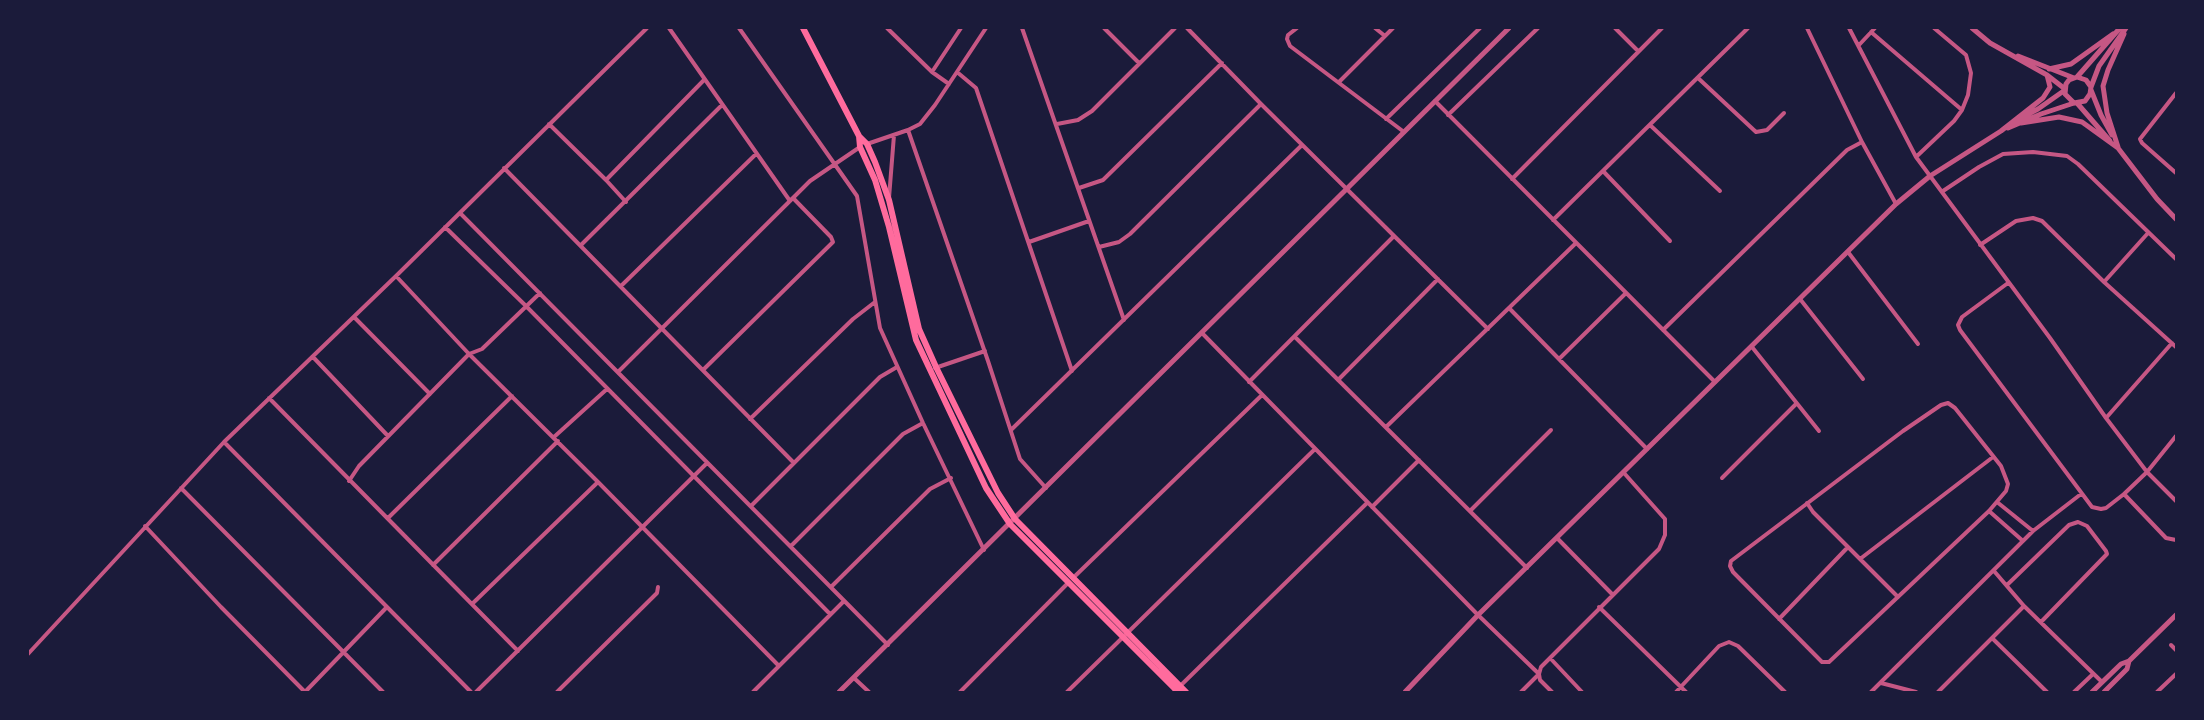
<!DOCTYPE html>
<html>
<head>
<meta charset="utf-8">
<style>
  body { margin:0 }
  #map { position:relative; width:2204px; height:720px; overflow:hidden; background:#1b1b3a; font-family:"Roboto Condensed",sans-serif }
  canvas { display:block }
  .frame { position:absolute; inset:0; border:29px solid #1b1b3a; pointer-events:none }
</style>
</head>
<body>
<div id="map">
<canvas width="2204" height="720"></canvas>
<div class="frame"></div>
</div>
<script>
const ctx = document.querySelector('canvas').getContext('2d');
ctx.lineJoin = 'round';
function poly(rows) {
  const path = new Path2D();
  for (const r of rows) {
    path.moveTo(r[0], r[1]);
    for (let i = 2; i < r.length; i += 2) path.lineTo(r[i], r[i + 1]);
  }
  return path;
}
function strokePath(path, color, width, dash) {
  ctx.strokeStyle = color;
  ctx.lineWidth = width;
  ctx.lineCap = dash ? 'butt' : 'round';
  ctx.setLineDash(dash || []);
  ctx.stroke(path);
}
strokePath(poly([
  [669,28,790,201],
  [739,28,857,196,880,328,923,423,984,550],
  [887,28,932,72,949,84],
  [1022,28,1124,320],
  [1104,28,1139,63],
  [1187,28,1261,104,1488,329],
  [1297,28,1288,35,1287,39,1290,46,1404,132],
  [1375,28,1385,36],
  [1615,28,1638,51],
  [1807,28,1862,142,1896,204],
  [1849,28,1916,157,2050,338,2106,418,2147,472,2176,501],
  [1871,32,1962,110],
  [1859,45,1875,28],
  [932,72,961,28],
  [957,72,976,88,1072,371],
  [1698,78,1756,132,1767,130,1784,113],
  [1339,82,1393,28],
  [2176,93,2140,139,2142,143,2176,173],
  [1435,101,1715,382],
  [1448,115,1538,28],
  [1386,119,1480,28],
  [549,124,606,180,626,202],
  [1057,124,1078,120,1092,111,1175,28],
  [1650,125,1720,191],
  [908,130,988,361,1020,459,1046,488],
  [867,144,908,130,920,124,935,105,986,28],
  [1916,157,1954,121,1962,110,1968,95,1971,73,1966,55,1934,28],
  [504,168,793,462],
  [1603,171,1670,241],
  [1512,179,1662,28],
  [606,180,704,80],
  [1079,188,1103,180,1222,63],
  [1943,191,1979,167,2003,154,2033,152,2067,156,2078,164,2176,259],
  [889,198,894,135],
  [460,213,888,645],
  [1553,220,1748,28],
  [445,227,526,306,830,614],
  [1029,242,1089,221],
  [581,245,722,105],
  [1980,245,2016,221,2033,218,2042,221,2104,282,2176,347],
  [1099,247,1119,242,1130,234,1261,104],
  [1848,252,1918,344],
  [396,276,469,354,598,482,779,666],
  [2104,282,2148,233],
  [2008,283,1962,317,1958,325,1960,330,2092,507,2101,509,2106,508,2124,494,2147,472,2176,436],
  [621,286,756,154],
  [1800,299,1863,379],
  [1509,308,1647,449],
  [354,317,430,394],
  [1663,330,1847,150,1862,142],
  [1202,333,1478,615,1539,674,1541,667,1550,658,1582,692],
  [1295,337,1527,568],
  [1752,347,1819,431],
  [313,357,388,436],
  [1559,359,1626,293],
  [935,368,985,351],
  [703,370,833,242,831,237,793,198],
  [619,371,810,181,860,147],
  [1338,380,1438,279],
  [1249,382,1394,236],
  [269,398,518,651],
  [1948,403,1955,408,2001,466,2008,484,2006,491,1989,511,1829,662,1822,662,1733,572,1730,566,1731,561,1903,431,1941,405,1948,403],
  [2106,418,2172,343],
  [750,419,853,319,875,302],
  [1386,427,1576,243],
  [1012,429,1302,145],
  [554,437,607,389],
  [224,442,471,692],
  [1722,478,1796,404],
  [349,481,359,466,469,354,482,349,540,293],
  [181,488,383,692],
  [2124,494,2166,538,2176,540],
  [1997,502,2033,531],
  [1807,503,1813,512,1898,597],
  [751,506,880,377,897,367],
  [1372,507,1419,460],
  [1470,511,1551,430],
  [1989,511,2023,541],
  [388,518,512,396],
  [145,526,221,607,305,692],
  [1557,538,1612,594],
  [791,546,903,434,923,423],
  [1860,559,1993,457],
  [433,565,558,441],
  [1994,571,2024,606,2102,682],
  [1073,578,1262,395],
  [2007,585,2069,525,2078,522,2087,526,2106,551,2107,554,2041,622],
  [831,587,930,489,951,478],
  [472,604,598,482],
  [1599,607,1686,692],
  [1779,619,1848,547],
  [1992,638,2047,692],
  [2171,645,2176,650],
  [28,654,224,442,396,276,647,28],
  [1550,658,1659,549,1665,535,1665,519,1624,473],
  [854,678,869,692],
  [1881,683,1916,692],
  [305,692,386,608],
  [476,692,707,463],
  [557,692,657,593,658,587],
  [753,692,844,601],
  [960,692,1068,583],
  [1067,692,1315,449],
  [1174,692,1367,503],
  [1521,692,1539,674,1540,680,1552,692],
  [1676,692,1719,646,1729,642,1738,646,1785,692],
  [1871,692,2033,531,2081,494],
  [1938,692,2024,606],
  [2074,692,2093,674],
  [2157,692,2176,674]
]), '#c65784', 4);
strokePath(poly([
  [1972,28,1990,43,2047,75,2065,89],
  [2018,56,2074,78],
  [2049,69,2071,64,2113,34],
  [2077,77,2086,80,2091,87],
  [2091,90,2101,115,2112,135],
  [2074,103,2065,94,2066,84,2069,80,2077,77,2120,28],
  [2077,103,2110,141],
  [2019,119,2038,109,2065,90],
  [2021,123,2059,117,2082,122,2118,148,2157,199,2176,219],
  [2008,128,2041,114,2074,103,2085,101,2090,94,2091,87,2099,66,2126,28],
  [2118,147,2107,113,2103,86,2108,70,2124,34],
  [839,692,1509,28],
  [1405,692,1478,615,1896,204,1930,176,2001,131,2043,98,2050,87,2047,75],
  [2092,692,2121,664,2129,661],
  [2104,692,2127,669,2129,661,2176,615]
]), '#c65784', 5);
strokePath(poly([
  [803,28,859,136,867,144,875,162,889,200,919,329,936,367,998,493,1015,519,1186,692],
  [859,136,860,147,875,180,889,227,916,340,986,488,1010,524,1178,692]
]), '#ff6b9d', 6);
</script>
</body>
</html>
